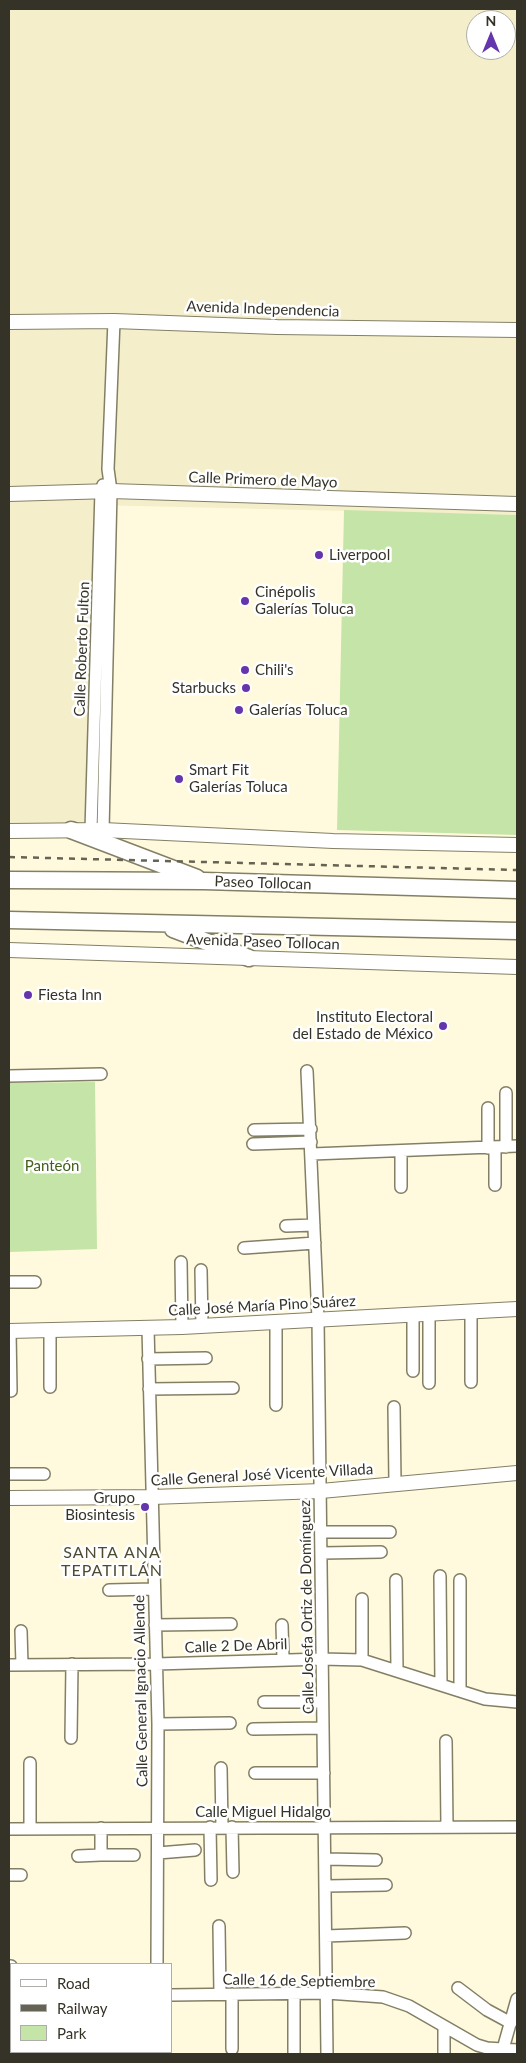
<!DOCTYPE html>
<html>
<head>
<meta charset="utf-8">
<style>
  body { margin:0 }
  #map { position:relative; width:526px; height:2063px; overflow:hidden; background:#fffadd; font-family:Lato,sans-serif }
  canvas { display:block }
  .frame { position:absolute; inset:0; border:10px solid #353328; pointer-events:none }
  .legend { position:absolute; left:10px; top:1963px; width:162px; height:90px; box-sizing:border-box; background:#fff; border:1px solid #aeada9; margin:0; padding:6px 9px; list-style:none; font-size:15px; color:#353328 }
  .legend li { display:flex; align-items:center; gap:10px; height:25px }
  .legend b { width:25px; border:1px solid #aeada9 }
  .north { position:absolute; left:466px; top:10px; width:50px; height:50px; box-sizing:border-box; background:#fff; border:1px solid #aeada9; border-radius:50%; rotate:0deg; font-size:14px; font-weight:700; line-height:20px; text-align:center; color:#353328 }
  .north::after { content:''; display:block; margin:auto; width:18px; height:22px; background:#6435ac; clip-path:polygon(50% 0,100% 100%,50% 72%,0 100%) }
</style>
</head>
<body>
<div id="map">
<canvas width="526" height="2063"></canvas>
<div class="frame"></div>
<ul class="legend">
<li><b style="height:6px;background:#fff"></b>Road</li>
<li><b style="height:6px;background:#656353"></b>Railway</li>
<li><b style="height:14px;background:#c5e4a7"></b>Park</li>
</ul>
<div class="north">N</div>
</div>
<script>
const ctx = document.querySelector('canvas').getContext('2d');
ctx.lineJoin = 'round';
function fillPath(path, color) {
  ctx.fillStyle = color;
  ctx.fill(path, 'evenodd');
}
function poly(rows) {
  const path = new Path2D();
  for (const r of rows) {
    path.moveTo(r[0], r[1]);
    for (let i = 2; i < r.length; i += 2) path.lineTo(r[i], r[i + 1]);
  }
  return path;
}
function strokePath(path, color, width, dash) {
  ctx.strokeStyle = color;
  ctx.lineWidth = width;
  ctx.lineCap = dash ? 'butt' : 'round';
  ctx.setLineDash(dash || []);
  ctx.stroke(path);
}
function write(font, color, halo, rows, align = 'center') {
  ctx.font = font + ' Lato,sans-serif';
  ctx.lineWidth = 5;
  ctx.setLineDash([]);
  ctx.textBaseline = 'middle';
  ctx.strokeStyle = halo;
  ctx.fillStyle = color;
  for (const [text, x, y, turn = 0] of rows) {
    ctx.save();
    ctx.translate(x, y);
    ctx.rotate((+turn || 0) * Math.PI / 180);
    ctx.textAlign = isNaN(turn) ? turn : align;
    if (halo) ctx.strokeText(text, 0, 0);
    ctx.fillText(text, 0, 0);
    ctx.restore();
  }
}
fillPath(poly([
  [9,9,517,9,517,515,94,505,86,826,9,824],
  [476,20,506,20,506,50,476,50]
]), '#f4efca');
fillPath(poly([
  [344,510,517,515,517,835,337,830],
  [95,1082,97,1249,9,1252,9,1083]
]), '#c5e4a7');
const minor = poly([
  [91,830,101,491,103,485],
  [103,830,111,491,108,469,114,321],
  [307,1071,318,1319,327,2054],
  [9,1076,101,1074],
  [506,1093,506,1147],
  [488,1108,488,1148],
  [254,1130,311,1129],
  [253,1144,311,1142],
  [495,1148,495,1185],
  [312,1154,517,1146],
  [401,1187,401,1151],
  [286,1226,314,1225],
  [244,1248,315,1243],
  [181,1262,182,1327],
  [201,1270,202,1326],
  [9,1282,35,1282],
  [471,1312,471,1382],
  [413,1315,413,1371],
  [276,1321,276,1405],
  [148,1328,158,1724,157,1964],
  [50,1330,50,1387],
  [10,1331,11,1391],
  [148,1359,206,1358],
  [429,1383,429,1314],
  [149,1389,233,1388],
  [394,1407,395,1483],
  [9,1474,44,1474],
  [321,1532,390,1532],
  [322,1553,381,1552],
  [440,1576,441,1685],
  [396,1580,397,1670],
  [460,1580,460,1691],
  [109,1590,154,1589],
  [362,1599,362,1660],
  [155,1625,231,1624],
  [282,1625,283,1659],
  [21,1631,22,1665],
  [9,1665,156,1664,322,1659,362,1660,485,1699,517,1702],
  [264,1702,322,1702],
  [158,1724,230,1723],
  [253,1729,323,1728],
  [71,1738,72,1664],
  [446,1741,447,1827],
  [30,1763,30,1828],
  [221,1768,222,1827],
  [255,1773,324,1773],
  [210,1827,211,1880],
  [232,1827,233,1872],
  [101,1828,101,1855,134,1855],
  [9,1829,517,1827],
  [158,1853,195,1850],
  [78,1856,101,1855],
  [326,1859,376,1860],
  [9,1875,21,1875],
  [326,1886,386,1885],
  [219,1926,220,1994],
  [326,1936,405,1933],
  [9,1966,11,1966],
  [458,1988,487,2010,511,2023],
  [294,1993,294,2054],
  [171,1995,327,1993,383,1997,409,2006,477,2045,487,2048,517,2050],
  [9,1996,11,1996],
  [232,2049,232,1994],
  [503,2049,517,1999],
  [159,2052,159,2054],
  [444,2054,444,2027]
]);
const major = poly([
  [9,322,114,321,277,327,517,330],
  [9,494,111,491,517,504],
  [9,831,103,830,333,841,517,845],
  [9,950,517,967],
  [9,1331,182,1327,517,1309],
  [9,1498,152,1497,321,1491,517,1473]
]);
const highway = poly([
  [71,830,197,878],
  [9,880,204,881,517,890],
  [9,920,517,931],
  [173,929,249,958]
]);
strokePath(minor, '#837f65', 14);
strokePath(major, '#837f65', 16);
strokePath(highway, '#837f65', 19);
strokePath(minor, '#fff', 11);
strokePath(major, '#fff', 14);
strokePath(highway, '#fff', 16);
strokePath(poly([
  [9,857,517,870]
]), '#656353', 2.5, [6, 6]);
for (const [x, y, r, color] of [
  [319,555,5,"#6435ac"],
  [245,601,5,"#6435ac"],
  [245,670,5,"#6435ac"],
  [246,688,5,"#6435ac"],
  [239,710,5,"#6435ac"],
  [179,779,5,"#6435ac"],
  [28,995,5,"#6435ac"],
  [443,1026,5,"#6435ac"],
  [145,1507,5,"#6435ac"]
]) {
  const dot = new Path2D();
  dot.arc(x, y, r, 0, 2 * Math.PI);
  ctx.fillStyle = color;
  ctx.fill(dot);
  strokePath(dot, '#fff', 2);
}
write('15px', '#353328', '#fff', [
  ["Avenida Independencia",263,309,2],
  ["Calle Primero de Mayo",263,480,2],
  ["Calle Roberto Fulton",82,649,-88],
  ["Paseo Tollocan",263,883,2],
  ["Avenida Paseo Tollocan",263,942,2],
  ["Calle José María Pino Suárez",262,1306,-3],
  ["Calle General José Vicente Villada",262,1475,-3],
  ["Calle Josefa Ortiz de Domínguez",307,1607,-91],
  ["Calle 2 De Abril",236,1646,-2],
  ["Calle General Ignacio Allende",141,1691,-91],
  ["Calle Miguel Hidalgo",263,1812],
  ["Calle 16 de Septiembre",299,1981,1]
]);
write('15px', '#353328', '#fff', [
  ["Liverpool",329,555],
  ["Cinépolis",255,592],
  ["Galerías Toluca",255,609],
  ["Chili's",255,670],
  ["Starbucks",236,688,"right"],
  ["Galerías Toluca",249,710],
  ["Smart Fit",189,770],
  ["Galerías Toluca",189,787],
  ["Fiesta Inn",38,995],
  ["Instituto Electoral",433,1017,"right"],
  ["del Estado de México",433,1034,"right"],
  ["Grupo",135,1498,"right"],
  ["Biosintesis",135,1515,"right"]
], 'left');
write('15px', '#425f1b', '#fff', [
  ["Panteón",52,1166]
]);
ctx.letterSpacing = '1px';
write('16px', '#4e4b32', '#fff', [
  ["SANTA ANA",112,1553],
  ["TEPATITLÁN",112,1571]
]);
ctx.letterSpacing = '0px';
</script>
</body>
</html>
